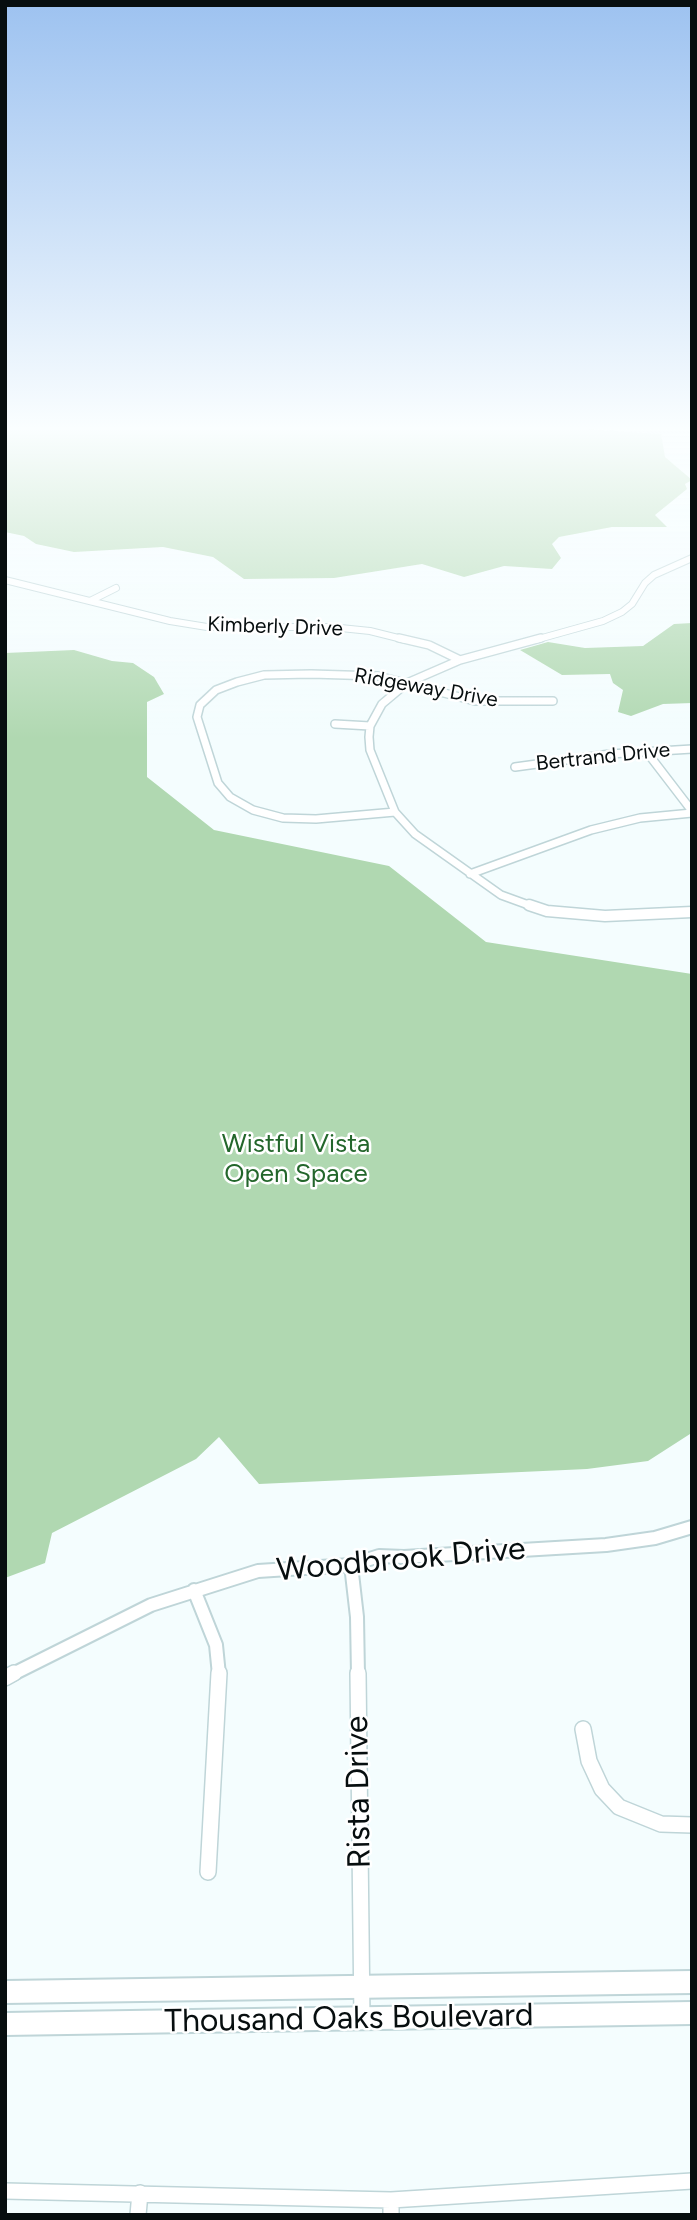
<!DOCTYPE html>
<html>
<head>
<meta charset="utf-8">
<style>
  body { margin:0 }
  #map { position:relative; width:697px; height:2220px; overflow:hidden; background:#f4fdfe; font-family:Figtree,sans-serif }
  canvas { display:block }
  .frame { position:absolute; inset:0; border:7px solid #070e0f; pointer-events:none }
</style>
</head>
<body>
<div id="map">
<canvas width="697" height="2220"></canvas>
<div class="frame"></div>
</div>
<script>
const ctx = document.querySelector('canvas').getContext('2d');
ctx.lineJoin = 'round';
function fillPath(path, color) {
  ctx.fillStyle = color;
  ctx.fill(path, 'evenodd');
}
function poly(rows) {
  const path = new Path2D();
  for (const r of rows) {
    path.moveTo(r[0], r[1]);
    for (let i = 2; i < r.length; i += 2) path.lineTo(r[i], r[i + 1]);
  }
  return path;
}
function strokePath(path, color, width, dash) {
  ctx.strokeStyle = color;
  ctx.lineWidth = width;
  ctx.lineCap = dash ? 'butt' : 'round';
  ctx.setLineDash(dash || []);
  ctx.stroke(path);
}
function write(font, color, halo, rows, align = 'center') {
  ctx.font = font + ' Figtree,sans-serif';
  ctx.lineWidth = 5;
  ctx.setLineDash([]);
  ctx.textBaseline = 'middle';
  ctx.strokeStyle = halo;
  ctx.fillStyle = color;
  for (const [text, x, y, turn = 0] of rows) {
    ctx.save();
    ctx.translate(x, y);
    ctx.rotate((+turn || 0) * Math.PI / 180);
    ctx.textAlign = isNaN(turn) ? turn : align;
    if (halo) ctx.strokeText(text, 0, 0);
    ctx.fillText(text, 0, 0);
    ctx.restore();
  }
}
fillPath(poly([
  [5,428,568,428,661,434,665,457,692,480,685,484,687,489,655,515,667,527,612,527,559,537,552,544,561,558,552,569,504,566,464,577,422,564,334,578,244,579,213,557,163,547,74,552,36,544,24,536,5,532],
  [692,623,692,703,663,704,631,716,618,712,623,690,613,683,610,674,562,675,520,650,548,642,585,648,643,646,674,624],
  [74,650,112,661,133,663,154,677,164,694,147,702,147,777,214,830,389,866,486,942,692,974,690,1434,648,1461,587,1469,259,1484,219,1437,196,1459,52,1533,45,1563,5,1578,5,653]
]), '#b0d8b1');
const streetFar4 = poly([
  [5,580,170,621,207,627,331,627,370,631,406,640],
  [90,601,116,588],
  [535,640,603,621,622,612,632,604,645,583,654,575,692,558]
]);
const streetFar3 = poly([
  [399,638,429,645,460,660],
  [335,724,370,726],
  [646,751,692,811],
  [515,767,610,754,692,749],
  [395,812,316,819,283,818,253,810,230,797,218,783,197,717,200,705,216,690,237,682,264,675,311,674,378,676,475,701,553,701],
  [470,874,591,830,640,818,692,813],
  [534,907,501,895,415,834,395,812,370,750,369,737,370,726,382,704,407,683,460,660,541,638]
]);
const streetFar2 = poly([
  [529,905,547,911,605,916,692,912]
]);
const streetFar1 = poly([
  [351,1565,357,1617,358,1675],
  [194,1590,216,1645,219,1675],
  [11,1675,151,1605,258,1571,351,1565,379,1556,404,1557,606,1545,655,1538,692,1527]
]);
const street = poly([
  [358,1673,362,2019],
  [5,1678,14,1673],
  [583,1729,589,1761,602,1789,619,1807,661,1824,692,1825],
  [208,1872,219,1673],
  [5,2191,391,2200,692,2181],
  [391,2200,391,2215],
  [138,2215,140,2193]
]);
const secondary = poly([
  [692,1971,692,1993,5,2003,5,1981,692,1971],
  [692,2002,692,2024,5,2035,5,2013,692,2002]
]);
strokePath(streetFar4, '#bfd5d8', 8);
strokePath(streetFar3, '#bfd5d8', 10);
strokePath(streetFar2, '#bfd5d8', 13);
strokePath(streetFar1, '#bfd5d8', 16);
strokePath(street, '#bfd5d8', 18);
strokePath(secondary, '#bfd5d8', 4);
strokePath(streetFar4, '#fff', 6);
strokePath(streetFar3, '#fff', 7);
strokePath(streetFar2, '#fff', 10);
strokePath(streetFar1, '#fff', 12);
strokePath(street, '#fff', 15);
fillPath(secondary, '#fff');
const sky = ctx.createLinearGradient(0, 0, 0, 739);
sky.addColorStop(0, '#9dc2f0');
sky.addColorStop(0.58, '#fafeff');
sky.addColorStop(1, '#fafeff00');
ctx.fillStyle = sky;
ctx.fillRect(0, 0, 697, 739);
write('21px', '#070e0f', '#fff', [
  ["Kimberly Drive",275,627,2],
  ["Ridgeway Drive",426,688,10],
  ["Bertrand Drive",603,757,-6]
]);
write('26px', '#23662b', '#fff', [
  ["Wistful Vista",296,1144],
  ["Open Space",296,1174]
]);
write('32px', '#070e0f', '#fff', [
  ["Woodbrook Drive",401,1560,-5],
  ["Rista Drive",359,1792,-91],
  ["Thousand Oaks Boulevard",349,2019,-1]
]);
</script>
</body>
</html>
